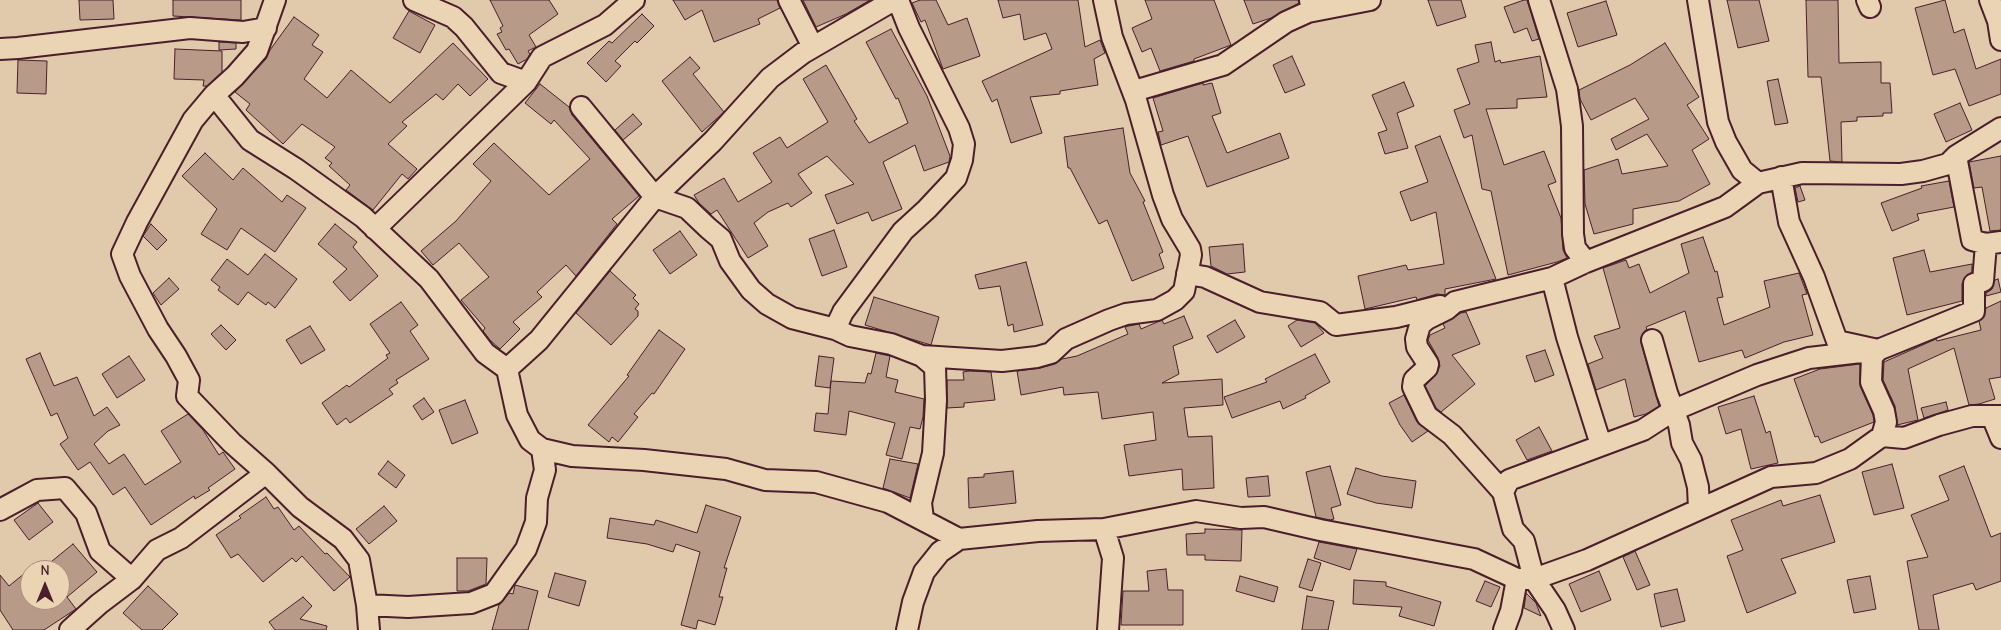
<!DOCTYPE html>
<html>
<head>
<meta charset="utf-8">
<style>
  body { margin:0 }
  #map { position:relative; width:2001px; height:630px; overflow:hidden; background:#e1c9ab; font-family:"Comic Neue",sans-serif }
  canvas { display:block }
  .north { position:absolute; left:20px; top:560px; width:50px; height:50px; box-sizing:border-box; background:#ebd4b3; border:1px solid #ab8c7d; border-radius:50%; rotate:0deg; font-size:14px; font-weight:700; line-height:20px; text-align:center; color:#4a1f2b }
  .north::after { content:''; display:block; margin:auto; width:18px; height:22px; background:#4a1f2b; clip-path:polygon(50% 0,100% 100%,50% 72%,0 100%) }
</style>
</head>
<body>
<div id="map">
<canvas width="2001" height="630"></canvas>
<div class="north">N</div>
</div>
<script>
const ctx = document.querySelector('canvas').getContext('2d');
ctx.lineJoin = 'round';
function fillPath(path, color) {
  ctx.fillStyle = color;
  ctx.fill(path, 'evenodd');
}
function poly(rows) {
  const path = new Path2D();
  for (const r of rows) {
    path.moveTo(r[0], r[1]);
    for (let i = 2; i < r.length; i += 2) path.lineTo(r[i], r[i + 1]);
  }
  return path;
}
function strokePath(path, color, width, dash) {
  ctx.strokeStyle = color;
  ctx.lineWidth = width;
  ctx.lineCap = dash ? 'butt' : 'round';
  ctx.setLineDash(dash || []);
  ctx.stroke(path);
}
const building = poly([
  [79,0,113,0,114,19,80,20,79,0],
  [173,0,241,0,241,20,173,16,173,0],
  [490,0,549,0,558,14,529,35,536,47,528,51,530,54,527,59,518,64,509,49,506,50,497,34,502,32,500,28,503,26,490,0],
  [673,0,777,0,780,8,758,19,760,24,714,42,702,10,685,20,673,0],
  [803,0,870,0,846,14,816,27,803,0],
  [920,0,936,0,948,25,967,18,980,56,943,69,925,20,921,22,912,3,920,0],
  [998,0,1078,0,1085,47,1100,40,1105,53,1094,59,1098,85,1060,91,1060,94,1030,97,1042,133,1011,143,997,99,992,102,982,81,1052,49,1046,33,1024,40,1020,14,1003,18,998,0],
  [1145,0,1214,0,1231,45,1194,59,1194,61,1160,71,1151,48,1142,52,1132,28,1152,19,1145,0],
  [1244,0,1298,0,1299,3,1271,18,1253,24,1244,0],
  [1428,0,1461,0,1466,17,1437,26,1428,0],
  [1524,0,1527,0,1539,39,1532,41,1527,28,1514,33,1504,7,1524,0],
  [1727,0,1759,0,1769,41,1738,48,1727,0],
  [1806,0,1838,0,1839,63,1881,62,1881,83,1890,83,1892,113,1883,113,1883,116,1857,117,1857,121,1841,122,1842,162,1830,161,1821,77,1808,77,1806,0],
  [1945,0,1954,33,1964,29,1976,69,2001,59,2001,94,1969,106,1955,69,1933,75,1915,8,1945,0],
  [1606,1,1617,35,1578,47,1567,13,1606,1],
  [409,11,435,25,420,53,393,38,409,11],
  [642,14,654,26,637,43,635,41,615,61,621,66,606,82,587,63,609,41,612,43,642,14],
  [294,17,319,35,312,45,323,52,304,79,327,98,351,70,390,103,453,43,488,79,470,96,458,84,443,100,436,94,402,122,407,126,388,144,417,169,408,179,402,174,373,210,346,190,350,185,329,166,332,163,325,158,335,147,302,124,283,144,246,110,250,104,235,92,266,59,270,50,294,17],
  [891,29,927,96,950,156,949,162,924,171,915,145,883,162,902,209,872,221,868,212,837,224,825,195,854,184,827,156,798,174,812,193,791,207,788,203,768,212,754,223,768,246,748,258,717,210,711,214,699,203,694,195,724,178,738,202,772,182,753,153,780,137,787,148,828,122,803,79,826,65,857,119,854,121,869,143,908,123,898,98,896,99,866,42,891,29],
  [219,42,236,43,236,49,219,50,219,42],
  [1491,42,1495,62,1500,60,1501,63,1540,56,1547,97,1517,99,1517,108,1486,109,1504,165,1544,151,1556,182,1548,185,1561,218,1563,250,1567,258,1557,262,1508,275,1491,191,1482,189,1472,135,1464,138,1454,110,1470,104,1457,69,1479,62,1475,45,1491,42],
  [1665,43,1699,97,1687,105,1709,139,1692,150,1710,184,1679,201,1633,209,1633,224,1594,234,1585,204,1584,170,1618,159,1622,174,1668,166,1647,134,1616,150,1611,139,1649,119,1635,98,1591,120,1580,99,1579,90,1630,65,1665,43],
  [175,49,222,51,222,72,207,86,203,86,204,80,174,79,175,49],
  [1292,56,1305,85,1285,93,1273,65,1292,56],
  [690,57,700,68,693,74,724,112,702,132,662,81,690,57],
  [18,60,47,61,46,94,17,93,18,60],
  [1778,79,1788,123,1775,125,1767,81,1778,79],
  [1404,82,1414,106,1397,113,1408,148,1385,154,1378,133,1387,130,1372,95,1404,82],
  [1203,83,1203,85,1212,83,1221,113,1212,116,1227,153,1280,133,1289,158,1207,187,1188,136,1161,145,1158,132,1163,131,1153,98,1203,83],
  [540,84,569,107,572,115,639,196,612,219,617,224,576,276,566,265,537,292,542,297,513,322,520,329,500,349,490,340,483,331,485,328,461,300,489,277,459,243,433,265,421,251,456,221,491,181,473,164,494,143,549,195,590,159,554,120,551,124,525,103,540,84],
  [1960,103,1972,130,1946,142,1934,114,1960,103],
  [633,114,642,124,623,140,615,130,633,114],
  [1123,128,1130,173,1145,201,1143,202,1163,252,1159,254,1164,268,1132,281,1107,220,1099,224,1070,168,1068,168,1064,137,1123,128],
  [1440,136,1496,279,1445,289,1445,295,1437,294,1417,300,1416,297,1365,309,1358,276,1406,265,1408,270,1444,264,1436,212,1411,221,1400,192,1428,182,1415,146,1440,136],
  [205,153,233,180,243,168,282,202,287,195,306,208,275,252,241,228,227,250,201,234,217,209,182,176,205,153],
  [2001,156,2001,230,1990,231,1982,187,1974,188,1969,162,2001,156],
  [1949,181,1954,207,1917,214,1919,220,1892,231,1881,203,1922,188,1921,186,1949,181],
  [1800,186,1805,200,1798,202,1795,188,1800,186],
  [151,224,167,240,157,250,143,236,151,224],
  [335,224,357,242,353,247,378,276,350,301,333,282,347,269,318,244,335,224],
  [834,230,847,267,822,276,809,239,834,230],
  [680,231,697,255,670,274,653,250,680,231],
  [1703,237,1715,272,1717,271,1723,297,1717,298,1724,325,1770,307,1764,281,1799,273,1807,294,1802,295,1813,335,1784,342,1745,358,1742,350,1699,362,1685,311,1646,327,1647,330,1641,337,1641,343,1659,406,1646,414,1634,417,1625,379,1596,390,1588,364,1603,358,1594,336,1620,328,1603,268,1626,260,1629,268,1639,264,1650,293,1689,273,1681,244,1703,237],
  [1243,244,1245,272,1227,274,1211,266,1209,247,1243,244],
  [1924,250,1930,272,1972,264,1972,272,1964,278,1962,284,1962,301,1907,315,1893,258,1924,250],
  [265,254,297,279,275,308,268,302,266,305,248,292,238,305,218,290,220,287,211,280,227,259,248,275,265,254],
  [1026,262,1043,325,1014,332,1013,324,1008,326,1000,286,979,289,975,275,1026,262],
  [610,271,636,295,633,298,639,304,635,309,638,311,638,316,611,345,576,313,610,271],
  [169,278,179,289,161,305,153,293,169,278],
  [1998,279,2001,292,1986,296,1986,293,1992,289,1995,280,1998,279],
  [874,297,939,317,931,345,865,325,874,297],
  [2001,301,2001,377,1989,379,1995,399,1979,404,1969,405,1954,348,1908,369,1918,420,1897,425,1895,406,1883,380,1884,362,1936,339,1937,341,1981,330,1979,321,1984,317,1986,308,2001,301],
  [401,302,418,325,410,331,429,359,396,380,398,383,389,389,393,394,350,423,346,418,337,425,322,403,347,385,349,387,388,358,386,355,390,353,370,324,401,302],
  [1466,312,1480,344,1452,355,1475,384,1441,412,1436,408,1425,386,1435,376,1440,366,1438,358,1428,340,1430,335,1445,328,1443,324,1461,313,1466,312],
  [1184,316,1193,338,1173,346,1179,374,1162,383,1222,379,1223,405,1184,408,1188,437,1212,436,1214,488,1183,490,1182,469,1129,476,1124,445,1156,440,1153,412,1102,419,1098,392,1064,395,1063,387,1021,395,1017,371,1040,368,1055,364,1062,359,1077,356,1128,334,1125,327,1129,326,1139,324,1141,329,1162,320,1164,324,1184,316],
  [1235,320,1245,337,1217,353,1207,336,1235,320],
  [1297,320,1315,323,1324,333,1301,347,1288,326,1297,320],
  [221,325,236,340,226,350,211,334,221,325],
  [310,326,325,350,301,364,286,340,310,326],
  [659,330,685,349,654,394,652,393,634,414,638,417,618,442,612,437,609,442,588,425,629,376,627,375,659,330],
  [1545,350,1554,375,1535,382,1526,356,1545,350],
  [40,353,54,386,77,377,94,416,107,407,120,425,108,431,94,444,109,464,124,454,145,485,181,462,161,431,188,414,203,430,219,455,223,452,235,469,208,488,210,490,195,499,194,496,151,525,125,487,113,495,90,462,78,470,60,444,68,438,57,413,51,416,26,359,40,353],
  [876,353,890,356,886,377,898,380,895,392,924,399,923,417,920,429,910,427,902,459,886,455,895,423,849,411,846,435,814,431,816,413,828,414,831,381,865,383,868,373,871,374,876,353],
  [1315,354,1330,382,1305,396,1306,398,1283,409,1280,401,1232,418,1224,397,1267,382,1265,379,1315,354],
  [129,356,145,380,117,398,102,374,129,356],
  [819,356,834,358,830,388,815,386,819,356],
  [1860,364,1860,386,1873,415,1874,422,1821,443,1818,436,1815,437,1794,379,1820,369,1860,364],
  [969,371,991,372,995,400,964,403,964,407,947,408,947,380,964,380,963,372,969,371],
  [1404,395,1417,422,1428,431,1412,442,1400,425,1389,403,1404,395],
  [1754,396,1766,433,1770,431,1778,463,1751,469,1741,429,1726,434,1718,407,1754,396],
  [424,398,434,412,422,420,413,406,424,398],
  [465,400,478,433,452,444,439,410,465,400],
  [1946,402,1948,410,1924,418,1921,408,1946,402],
  [1539,427,1552,451,1527,460,1516,440,1539,427],
  [890,459,918,464,910,498,883,488,890,459],
  [388,461,405,475,396,488,378,474,388,461],
  [1892,464,1904,508,1874,515,1862,472,1892,464],
  [1330,466,1341,505,1331,508,1334,519,1330,520,1316,517,1306,472,1330,466],
  [1964,466,1991,537,2001,533,2001,581,1976,590,1973,583,1933,595,1939,630,1919,630,1907,561,1928,557,1911,515,1949,500,1939,476,1964,466],
  [1356,468,1382,476,1416,481,1412,508,1376,503,1347,494,1356,468],
  [1013,471,1016,503,969,508,968,478,984,477,984,474,1013,471],
  [1268,476,1270,496,1248,497,1246,478,1268,476],
  [1820,495,1835,542,1781,559,1796,593,1747,613,1727,556,1743,550,1731,520,1781,500,1783,506,1820,495],
  [266,497,274,509,278,507,294,530,299,526,325,554,327,553,350,577,334,591,302,556,296,562,292,558,263,582,238,554,231,558,216,535,241,518,239,516,266,497],
  [38,503,53,522,29,540,14,520,38,503],
  [706,505,741,517,724,568,727,568,719,597,723,597,715,625,698,620,696,629,681,625,700,552,676,544,673,552,647,544,607,538,610,518,654,525,656,520,697,533,706,505],
  [384,506,397,521,369,544,356,529,384,506],
  [1205,529,1242,530,1241,561,1205,560,1205,555,1187,555,1186,534,1205,533,1205,529],
  [1319,542,1357,549,1350,570,1314,558,1319,542],
  [73,544,97,572,67,597,76,609,44,630,13,630,0,610,0,575,9,586,30,569,30,600,60,600,60,570,41,570,73,544],
  [1635,551,1650,585,1637,590,1623,557,1635,551],
  [457,558,487,558,486,584,468,591,457,591,457,558],
  [1308,559,1321,563,1312,591,1299,587,1308,559],
  [1166,569,1168,590,1183,590,1183,625,1121,625,1123,591,1149,591,1147,571,1166,569],
  [1599,571,1611,600,1581,612,1569,584,1599,571],
  [555,573,586,581,579,606,548,597,555,573],
  [1240,576,1278,587,1274,602,1236,591,1240,576],
  [1870,576,1876,609,1854,613,1847,580,1870,576],
  [1354,580,1386,582,1386,586,1441,602,1434,626,1399,616,1402,607,1353,604,1354,580],
  [1485,581,1500,587,1491,607,1476,601,1485,581],
  [515,585,538,591,528,630,492,630,499,605,509,593,513,594,515,585],
  [148,586,178,614,162,630,142,630,123,613,148,586],
  [1677,589,1685,621,1661,627,1654,594,1677,589],
  [1526,593,1536,603,1541,616,1524,608,1526,593],
  [1307,596,1334,601,1328,630,1302,630,1307,596],
  [303,597,312,606,300,619,327,626,326,630,275,630,269,622,303,597]
]);
fillPath(building, '#b79a87');
strokePath(building, '#4a1f2b', 1);
const minor = poly([
  [414,0,453,17,464,27,501,73,526,82],
  [789,0,813,47],
  [1539,0,1567,89,1572,126,1573,234,1575,248,1586,262],
  [1698,0,1718,122,1726,142,1742,170,1758,183],
  [1867,0,1870,7],
  [1990,0,1998,21,2001,40],
  [1308,12,1370,0],
  [0,49,18,48,190,28,243,32,266,28],
  [1134,91,1223,65,1286,22,1308,12,1311,6,1310,0],
  [214,95,250,140,296,169,363,217,429,279,485,353,507,369,517,415,530,440,542,449,572,456,644,460,726,469,765,480,816,482,888,502,959,539],
  [581,107,655,197,687,208,708,228,721,239,730,261,751,290,767,304,792,318,835,329,843,312,903,231,927,209,956,178,962,160,964,144,959,128,909,28,898,0],
  [1956,156,1972,240,1986,244,2001,242],
  [375,229,526,82,542,57,605,25,634,0],
  [1187,274,1205,277,1260,302,1320,312,1336,325,1396,317,1440,306],
  [1552,278,1567,337,1601,445],
  [835,329,850,336,891,344,922,356,1002,361,1037,357,1051,353,1066,339,1109,320,1126,314,1157,310,1175,300,1184,291,1191,255,1190,249,1172,219,1163,195,1136,100,1112,37,1104,0],
  [1652,340,1667,393,1679,425,1682,443,1691,460,1698,487,1699,509],
  [922,356,935,367,936,400,933,453,921,503,923,519],
  [507,369,539,340,655,197,713,141,770,78,803,53,894,0],
  [1992,416,2001,438],
  [1882,436,1904,438,1939,425,1972,416,2001,416],
  [266,473,232,443,187,396,189,380,176,356,158,329,130,276,122,254,137,222,193,120,214,95,235,76,257,51,275,0],
  [1503,492,1452,435,1427,416,1413,387,1414,380,1427,368,1428,364,1417,347,1416,339,1420,325,1427,319,1447,309,1455,302,1552,278,1586,262,1725,207,1758,183,1802,173,1901,174,1923,171,1948,164,1956,156,2001,128],
  [0,510,37,490,65,488,86,513,100,551,132,579],
  [1104,529,1113,558,1108,630],
  [367,605,408,607,471,603,494,594,526,549,536,522,537,498,545,470,542,449],
  [70,630,99,604,132,579,157,550,181,538,266,473,300,507,343,539,359,560,367,605,369,630],
  [907,630,913,602,924,572,940,552,959,539,1038,531,1104,529,1196,511,1241,518,1264,517,1320,530,1474,559,1517,579,1534,579,1587,560,1771,477,1816,473,1850,459,1882,436,1886,422,1884,411,1871,382,1872,357,1878,350,1974,311,1974,284,1983,281,1986,244],
  [1504,630,1511,611,1517,579],
  [1564,630,1555,610,1534,579,1524,541,1513,529,1503,492,1509,480,1643,430,1674,410,1757,375,1809,358,1878,350,1837,341,1814,277,1789,222,1781,177]
]);
strokePath(minor, '#4a1f2b', 24);
strokePath(minor, '#ebd4b3', 20);
</script>
</body>
</html>
